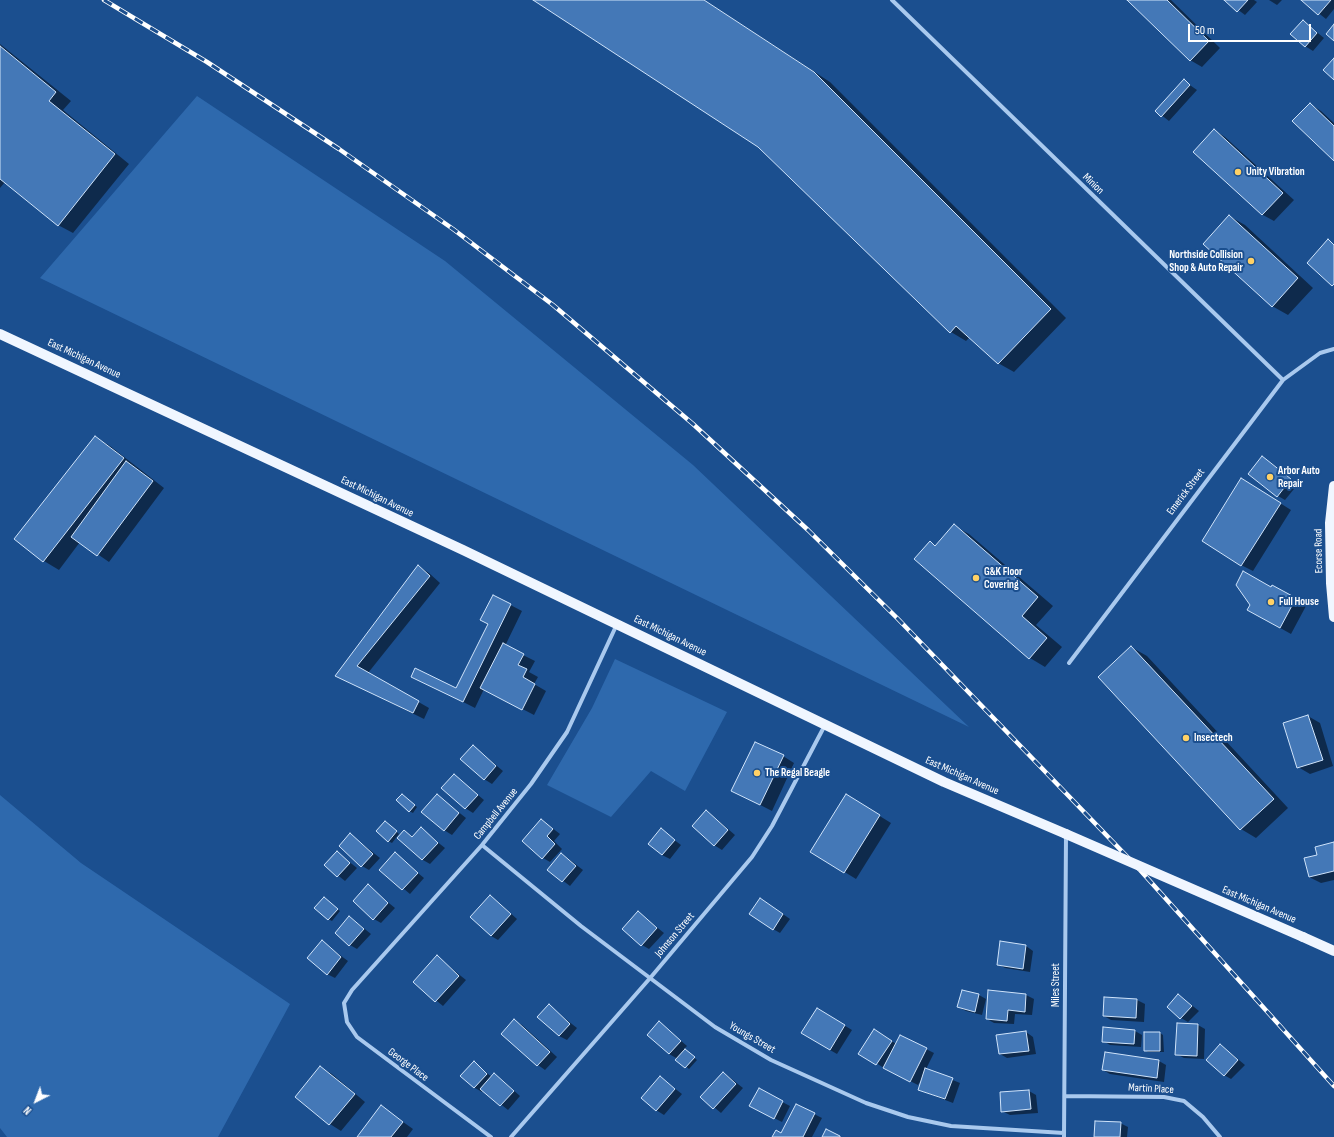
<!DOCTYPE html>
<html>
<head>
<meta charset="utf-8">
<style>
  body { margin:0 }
  #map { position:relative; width:1334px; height:1137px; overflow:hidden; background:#1b4f8f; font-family:"Sofia Sans Condensed",sans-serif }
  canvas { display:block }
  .north { position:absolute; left:16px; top:1081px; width:40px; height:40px; -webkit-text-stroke:3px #1b4f8f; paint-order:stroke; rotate:222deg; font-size:11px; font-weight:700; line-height:16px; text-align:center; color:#fff }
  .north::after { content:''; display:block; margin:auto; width:14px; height:18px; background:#fff; clip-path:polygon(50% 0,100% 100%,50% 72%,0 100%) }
  .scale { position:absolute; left:1188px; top:24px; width:123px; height:18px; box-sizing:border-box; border:2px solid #fff; border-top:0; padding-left:5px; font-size:12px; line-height:14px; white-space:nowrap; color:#fff; -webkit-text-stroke:3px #1b4f8f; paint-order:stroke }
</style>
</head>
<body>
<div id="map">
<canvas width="1334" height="1137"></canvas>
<div class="north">N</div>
<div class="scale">50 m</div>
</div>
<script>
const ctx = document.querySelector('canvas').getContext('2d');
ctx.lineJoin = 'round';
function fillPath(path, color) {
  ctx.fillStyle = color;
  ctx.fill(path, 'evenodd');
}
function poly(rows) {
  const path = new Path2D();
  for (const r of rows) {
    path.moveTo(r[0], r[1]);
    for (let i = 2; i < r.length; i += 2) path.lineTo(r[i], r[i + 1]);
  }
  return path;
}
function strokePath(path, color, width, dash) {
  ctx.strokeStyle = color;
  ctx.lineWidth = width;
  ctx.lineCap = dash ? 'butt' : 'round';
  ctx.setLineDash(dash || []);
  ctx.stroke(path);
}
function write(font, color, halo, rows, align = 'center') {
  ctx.font = font + ' "Sofia Sans Condensed",sans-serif';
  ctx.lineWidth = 4;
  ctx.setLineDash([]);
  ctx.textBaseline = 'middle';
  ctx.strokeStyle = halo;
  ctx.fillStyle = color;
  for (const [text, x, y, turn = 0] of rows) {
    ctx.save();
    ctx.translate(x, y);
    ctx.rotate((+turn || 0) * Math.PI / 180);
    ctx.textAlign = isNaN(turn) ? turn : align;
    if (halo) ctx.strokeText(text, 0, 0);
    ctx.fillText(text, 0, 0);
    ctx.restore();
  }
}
fillPath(poly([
  [197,96,445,261,693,465,969,727,40,278],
  [615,659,727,712,685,791,651,771,611,817,547,785,592,708],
  [0,795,81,863,290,1004,218,1137,7,1137,0,1128]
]), '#2e69ad');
fillPath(poly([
  [536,0,704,0,830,82,1066,318,1014,372,998,363,970,337,966,341,951,332,759,146],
  [1128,0,1171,0,1220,48,1202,67,1190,60],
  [1225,0,1254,0,1257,2,1245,15],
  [1269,0,1282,0,1277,5],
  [1302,0,1334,0,1334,9,1326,19],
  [1303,21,1324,38,1313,51,1305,46],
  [0,44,71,101,63,110,129,164,73,233,58,225,5,182,0,188],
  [1184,81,1197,90,1169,121,1156,111],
  [1310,104,1321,111,1334,123,1334,160],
  [1214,130,1225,137,1294,200,1274,221,1263,215,1194,152],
  [1229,216,1245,225,1313,288,1288,315,1272,306],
  [95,437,110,446,164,488,109,562,80,542,59,570,44,561],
  [1270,462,1298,484,1285,500,1278,496],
  [1253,486,1291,510,1253,571,1241,565],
  [954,526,969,534,1053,606,1036,625,1062,647,1045,667,1030,658,930,542,936,546],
  [418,566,429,573,440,583,368,673,429,708,424,719,337,676],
  [1273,586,1306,606,1291,634,1248,610],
  [493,596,522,611,505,646,535,661,529,672,538,677,534,684,546,691,534,715,484,689,475,708,422,681,457,690,489,624],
  [1131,647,1147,656,1288,808,1256,838,1241,829],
  [1308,716,1320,723,1333,766,1310,774,1298,767],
  [473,746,503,771,492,784,484,779],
  [783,756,794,763,772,811,733,791],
  [454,775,484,800,473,813,465,808],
  [437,795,466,818,452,835,444,830],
  [405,797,417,807,413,813,409,811],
  [857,802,891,823,856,879,812,852],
  [707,811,735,835,722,850,714,845],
  [542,820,560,834,554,841,562,849,550,862,543,858],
  [388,824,399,834,392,843,388,841],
  [421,829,445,848,430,864,423,860,399,838,404,831,413,837],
  [661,830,681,845,670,859,662,855],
  [351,835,380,858,369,870,362,866],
  [1334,843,1334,880,1321,883,1309,877,1318,856],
  [337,852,357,868,345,881,325,865],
  [395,854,424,878,410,894,380,869],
  [562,854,583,870,570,886,549,870],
  [368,886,395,908,381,923,374,919],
  [490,896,497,901,517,919,498,940,491,936],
  [325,898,340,911,332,921,328,919],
  [767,903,790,919,780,933,773,929],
  [638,912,664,933,649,949,642,945],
  [350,917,371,934,357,949,350,945],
  [322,942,348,961,335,978,327,974],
  [1001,942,1026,946,1033,951,1030,972,1005,968,998,964],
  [437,957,466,980,443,1006,414,982],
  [989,991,1026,995,1034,999,1032,1015,1015,1014,1014,1024,994,1023,987,1019],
  [979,995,986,999,982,1015,966,1011,958,1007],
  [1179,995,1199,1011,1188,1022,1181,1018],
  [1105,998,1137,1000,1145,1004,1144,1022,1111,1020,1104,1016],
  [549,1006,577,1028,567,1040,559,1036],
  [817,1009,852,1030,837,1054,830,1050],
  [515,1021,522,1025,557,1057,545,1070,538,1065,503,1034],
  [659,1022,687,1046,684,1049,697,1060,689,1069,678,1059,669,1054],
  [1198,1025,1205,1029,1204,1059,1184,1058,1176,1054],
  [1135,1031,1142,1035,1141,1047,1110,1045,1103,1041],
  [1026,1032,1033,1037,1036,1054,1007,1058,1000,1054],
  [1160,1033,1163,1035,1164,1052,1148,1052,1145,1050],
  [882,1034,896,1044,926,1049,934,1053,926,1069,960,1083,953,1103,919,1090,923,1077,918,1085,884,1068,860,1053],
  [1221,1045,1245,1065,1231,1079,1224,1075],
  [1159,1061,1166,1065,1164,1082,1110,1074,1103,1070],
  [474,1063,492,1077,494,1074,501,1079,520,1096,508,1110,483,1090,482,1092,475,1088,462,1076],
  [320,1067,332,1074,365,1102,341,1131,330,1124,296,1096],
  [724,1073,743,1088,721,1113,702,1097],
  [660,1077,682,1094,664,1115,656,1110],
  [759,1090,790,1106,782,1122,758,1110],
  [1029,1091,1036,1095,1038,1113,1010,1115,1002,1111],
  [382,1107,413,1129,407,1137,358,1137],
  [814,1114,822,1118,812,1137,773,1137,782,1134],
  [1120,1123,1128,1127,1127,1137,1095,1137]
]), '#0007');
const building = poly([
  [533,0,704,0,814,72,1051,309,998,364,956,326,950,333,758,147,533,0],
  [1127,0,1167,0,1209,41,1190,61,1127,0],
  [1224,0,1248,0,1237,12,1224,0],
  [1301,0,1331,0,1318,15,1301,0],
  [1303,20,1317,33,1305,47,1290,34,1303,20],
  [1334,24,1334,41,1326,34,1334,24],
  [0,46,56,92,49,101,115,154,58,226,0,179,0,46],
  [1334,58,1334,80,1323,70,1334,58],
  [1184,79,1190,85,1161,117,1155,111,1184,79],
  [1310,103,1334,126,1334,161,1292,121,1310,103],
  [1214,129,1283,193,1262,215,1193,152,1214,129],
  [1229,215,1298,278,1272,307,1203,244,1229,215],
  [1328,239,1334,245,1334,284,1332,286,1307,263,1328,239],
  [95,436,124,458,43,562,14,539,95,436],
  [1262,456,1291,479,1277,497,1248,474,1262,456],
  [126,461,153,481,97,556,71,537,126,461],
  [1241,478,1281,503,1241,566,1202,541,1241,478],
  [954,524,1038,597,1022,616,1047,638,1029,659,914,559,930,541,935,546,954,524],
  [418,565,430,576,357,666,419,701,413,713,335,676,418,565],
  [1243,571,1271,587,1272,585,1296,598,1280,628,1247,610,1250,605,1236,585,1243,571],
  [493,595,511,604,463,702,411,677,415,668,456,688,488,624,480,620,493,595],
  [503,643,524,654,518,665,527,669,523,677,535,684,522,710,480,688,503,643],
  [1131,646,1274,799,1240,830,1098,677,1131,646],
  [1308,715,1323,760,1297,768,1283,723,1308,715],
  [755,742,784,755,760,805,731,791,755,742],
  [473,745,496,766,484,780,460,759,473,745],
  [454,774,478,795,465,809,441,788,454,774],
  [402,794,415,805,409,812,396,800,402,794],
  [437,794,459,813,444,831,421,812,437,794],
  [846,794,880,815,844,873,810,852,846,794],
  [706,810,728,830,714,846,692,826,706,810],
  [541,819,553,829,547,836,555,844,542,859,522,841,541,819],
  [385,821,397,831,388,842,376,831,385,821],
  [421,827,438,843,422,860,397,838,404,830,412,837,421,827],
  [661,828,675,840,662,855,648,844,661,828],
  [350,833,373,854,361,867,339,846,350,833],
  [1334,842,1334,871,1309,877,1304,858,1317,855,1315,847,1334,842],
  [337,851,350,863,337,877,324,865,337,851],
  [395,852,418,873,402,890,379,870,395,852],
  [561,853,576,866,562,882,547,870,561,853],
  [368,884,388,903,373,920,353,901,368,884],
  [490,895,511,914,491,936,470,917,490,895],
  [324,897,338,909,328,920,314,908,324,897],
  [760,898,783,914,773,930,749,914,760,898],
  [638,911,657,928,641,946,622,929,638,911],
  [349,916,364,929,349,946,335,933,349,916],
  [322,940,341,957,327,975,307,958,322,940],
  [1000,941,1026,945,1023,969,997,965,1000,941],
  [437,955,459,976,435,1002,413,982,437,955],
  [962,990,979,994,975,1012,957,1007,962,990],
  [988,990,1026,994,1025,1012,1008,1010,1007,1021,986,1019,988,990],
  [1178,994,1192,1006,1180,1019,1167,1007,1178,994],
  [1104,997,1137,999,1136,1018,1103,1016,1104,997],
  [549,1004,570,1024,559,1036,537,1017,549,1004],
  [817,1008,845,1025,830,1050,801,1033,817,1008],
  [514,1019,550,1052,537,1066,501,1034,514,1019],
  [659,1021,681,1041,669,1054,647,1035,659,1021],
  [1177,1023,1198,1024,1197,1056,1175,1055,1177,1023],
  [1103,1027,1135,1030,1134,1044,1102,1042,1103,1027],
  [874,1029,892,1041,876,1065,858,1054,874,1029],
  [1026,1031,1029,1051,999,1054,996,1035,1026,1031],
  [1144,1032,1160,1032,1160,1051,1144,1051,1144,1032],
  [900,1035,927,1048,910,1082,883,1068,900,1035],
  [1220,1044,1238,1060,1224,1076,1206,1060,1220,1044],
  [685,1049,695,1057,685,1068,675,1060,685,1049],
  [1105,1052,1159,1060,1157,1078,1102,1070,1105,1052],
  [474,1061,487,1074,474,1088,460,1076,474,1061],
  [320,1066,355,1094,329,1125,295,1097,320,1066],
  [925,1068,953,1078,945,1099,918,1090,925,1068],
  [723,1072,736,1084,713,1109,700,1097,723,1072],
  [494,1073,514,1091,500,1106,480,1089,494,1073],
  [660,1076,675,1089,656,1111,641,1098,660,1076],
  [759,1088,783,1101,774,1119,749,1106,759,1088],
  [1029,1090,1031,1109,1001,1112,1000,1092,1029,1090],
  [796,1104,815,1113,803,1137,772,1137,776,1130,781,1133,796,1104],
  [381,1105,403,1122,391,1137,357,1137,381,1105],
  [1095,1121,1121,1122,1120,1137,1094,1137,1095,1121],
  [826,1129,840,1136,840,1137,822,1137,826,1129]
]);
fillPath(building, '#4478b7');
strokePath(building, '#cfe3fa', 1);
strokePath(poly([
  [892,0,1283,380],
  [1069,663,1283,380,1320,353,1334,349],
  [482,845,581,926,715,1027,771,1060,866,1103,908,1117,951,1126,1064,1133],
  [1065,1096,1164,1097,1184,1101,1203,1117,1220,1137],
  [491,1137,357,1037,347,1022,344,1003,352,990,482,845,531,784,567,732,617,624],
  [511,1137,651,977,752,857,772,826,825,725],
  [1064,1137,1066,835]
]), '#a9c9ee', 4);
strokePath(poly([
  [0,334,463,550,944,782,1066,834],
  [1334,486,1330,523,1331,583,1334,617],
  [1303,937,1334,951]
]), '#f0f6ff', 10);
const rail = poly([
  [104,0,207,62,339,149,453,229,553,305,693,424,808,530,898,619,1140,870,1334,1086]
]);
strokePath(rail, '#fff', 4.5);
strokePath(rail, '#1b4f8f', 3, [9]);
strokePath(poly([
  [1066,834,1303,937]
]), '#f0f6ff', 10);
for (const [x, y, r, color] of [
  [1238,172,4,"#ffd166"],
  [1251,261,4,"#ffd166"],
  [1270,477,4,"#ffd166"],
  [976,578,4,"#ffd166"],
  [1271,602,4,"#ffd166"],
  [1186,738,4,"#ffd166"],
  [757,773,4,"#ffd166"]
]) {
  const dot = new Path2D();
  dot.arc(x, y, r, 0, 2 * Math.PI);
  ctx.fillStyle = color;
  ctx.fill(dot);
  strokePath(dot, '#1b4f8f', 1.5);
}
write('bold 11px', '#fff', '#1b4f8f', [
  ["Unity Vibration",1246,172],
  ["Northside Collision",1243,255,"right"],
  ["Shop & Auto Repair",1243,268,"right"],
  ["Arbor Auto",1278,471],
  ["Repair",1278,484],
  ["G&K Floor",984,572],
  ["Covering",984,585],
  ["Full House",1279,602],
  ["Insectech",1194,738],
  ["The Regal Beagle",765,773]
], 'left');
write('11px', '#fff', '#1b4f8f', [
  ["Minion",1093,184,44],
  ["East Michigan Avenue",84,359,25],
  ["Emerick Street",1186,492,-53],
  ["East Michigan Avenue",377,497,26],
  ["Ecorse Road",1319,551,-91],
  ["East Michigan Avenue",670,636,26],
  ["East Michigan Avenue",962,776,24],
  ["Campbell Avenue",496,814,-51],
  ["East Michigan Avenue",1259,905,23],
  ["Johnson Street",675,935,-50],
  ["Miles Street",1056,985,-90],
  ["Youngs Street",752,1038,30],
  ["George Place",408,1065,37],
  ["Martin Place",1151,1089,3]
]);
</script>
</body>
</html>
